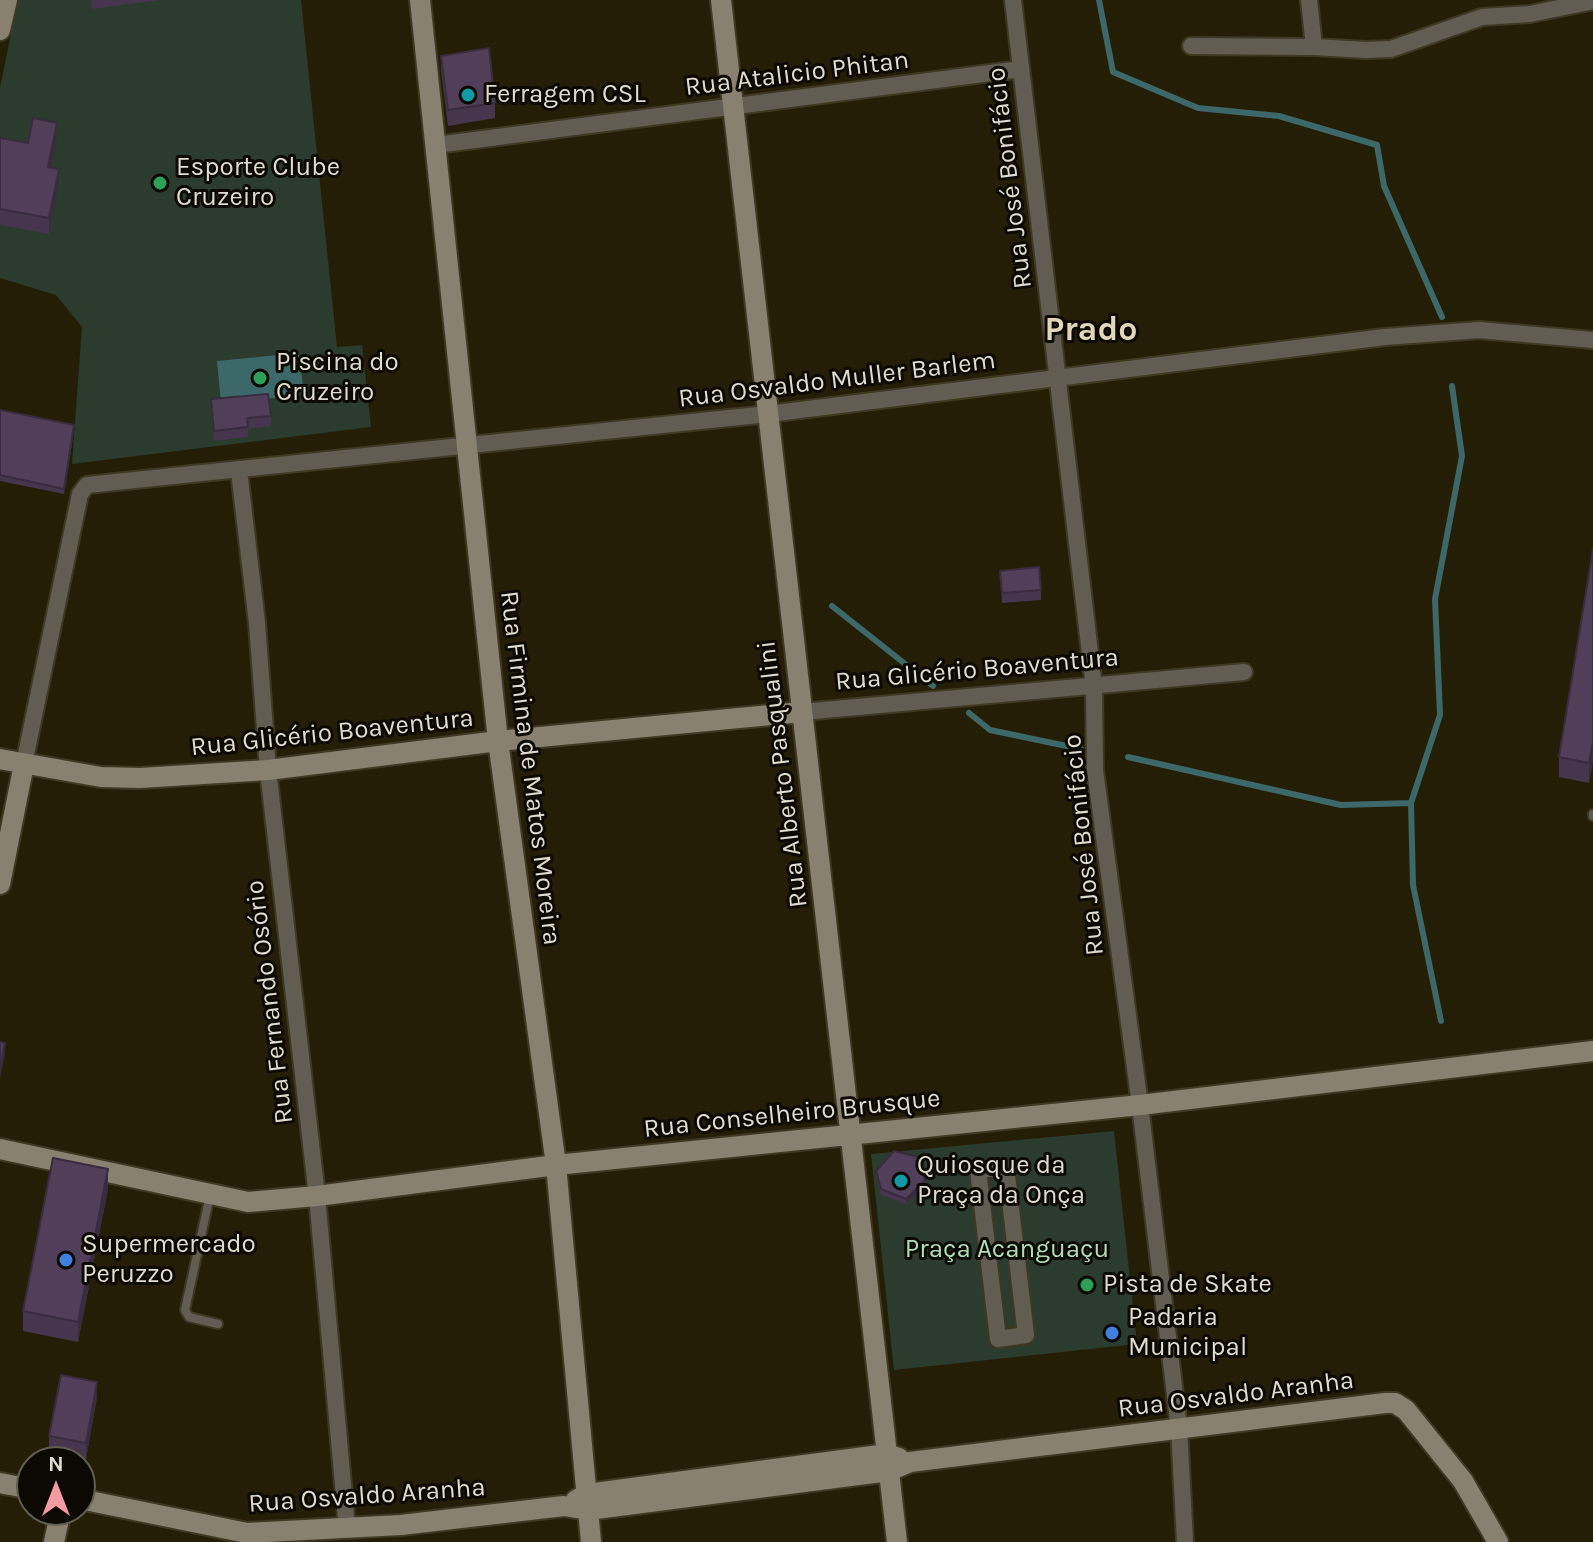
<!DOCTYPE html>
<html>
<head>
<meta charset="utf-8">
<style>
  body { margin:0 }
  #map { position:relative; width:1593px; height:1542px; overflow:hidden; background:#251e06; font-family:Karla,sans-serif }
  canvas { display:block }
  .north { position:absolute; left:16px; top:1446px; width:80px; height:80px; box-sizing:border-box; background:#0b0902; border:2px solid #605d53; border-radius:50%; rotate:0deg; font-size:22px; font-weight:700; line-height:32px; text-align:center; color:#dfdbcd }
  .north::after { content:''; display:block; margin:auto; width:28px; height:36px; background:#f49aa1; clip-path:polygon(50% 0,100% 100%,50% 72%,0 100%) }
</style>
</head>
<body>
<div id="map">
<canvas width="1593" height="1542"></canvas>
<div class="north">N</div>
</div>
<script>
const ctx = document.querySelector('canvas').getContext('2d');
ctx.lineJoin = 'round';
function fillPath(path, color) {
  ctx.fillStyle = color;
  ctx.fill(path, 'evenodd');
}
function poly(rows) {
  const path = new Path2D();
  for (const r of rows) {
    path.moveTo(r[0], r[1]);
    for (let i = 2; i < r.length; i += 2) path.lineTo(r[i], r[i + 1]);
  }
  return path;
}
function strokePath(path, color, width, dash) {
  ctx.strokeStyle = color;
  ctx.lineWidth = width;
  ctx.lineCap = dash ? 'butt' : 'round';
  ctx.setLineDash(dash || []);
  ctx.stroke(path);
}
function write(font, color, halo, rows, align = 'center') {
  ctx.font = font + ' Karla,sans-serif';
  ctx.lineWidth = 6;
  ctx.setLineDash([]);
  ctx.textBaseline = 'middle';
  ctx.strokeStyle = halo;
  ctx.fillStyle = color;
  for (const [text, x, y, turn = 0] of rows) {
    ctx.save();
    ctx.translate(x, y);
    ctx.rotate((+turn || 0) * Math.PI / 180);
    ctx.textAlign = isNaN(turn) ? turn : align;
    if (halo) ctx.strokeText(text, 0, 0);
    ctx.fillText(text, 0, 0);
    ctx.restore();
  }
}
fillPath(poly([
  [18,0,301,0,337,347,362,345,371,427,72,464,82,327,56,295,0,278,0,88],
  [1114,1131,1137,1344,894,1370,871,1154]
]), '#2b3b2d');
fillPath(poly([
  [299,353,304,395,221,403,217,361]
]), '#3d686a');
strokePath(poly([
  [1099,0,1113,72,1198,108,1279,116,1377,145,1384,186,1442,317],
  [832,606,933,686],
  [969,713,990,730,1081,749],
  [1128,757,1341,805,1411,803],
  [1441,1021,1413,885,1411,803,1440,715,1435,599,1462,456,1452,386]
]), '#3d686a', 6);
const lane = poly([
  [1593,814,1593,816],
  [210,1195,185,1310,189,1317,218,1324]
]);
const street = poly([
  [1013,0,1094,687,1095,770,1140,1105,1179,1428,1185,1542],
  [1309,0,1314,47],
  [1191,46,1314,47,1366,50,1391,49,1482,17,1530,14,1593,1],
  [436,145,1021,69],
  [239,471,257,623,268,770,317,1196,347,1529],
  [802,712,1244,672],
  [24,764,80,494,87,485,768,414,1385,337,1479,330,1593,340],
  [1006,1167,1026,1335,998,1339,978,1170,1006,1167]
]);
const secondary = poly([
  [420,0,498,741,556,1165,591,1542],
  [721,0,897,1542],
  [0,30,7,0],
  [0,759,101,777,140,778,268,770,498,741,802,712],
  [0,884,24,764],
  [0,1149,248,1202,317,1196,556,1165,1140,1105,1593,1051],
  [0,1483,32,1489],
  [80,1499,247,1533,401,1525,564,1506,588,1510,889,1471,910,1462,1385,1403,1395,1403,1406,1410,1463,1481,1498,1542],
  [576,1500,587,1494,887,1454,899,1458],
  [54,1542,61,1510]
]);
strokePath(lane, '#3f3822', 12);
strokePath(street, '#3f3822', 20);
strokePath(secondary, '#3f3822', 24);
strokePath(lane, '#625d53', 8);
strokePath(street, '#625d53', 16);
strokePath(secondary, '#89816f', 20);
fillPath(poly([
  [91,0,160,0,92,9],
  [441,56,495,103,495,118,448,126,441,71],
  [0,138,28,143,57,138,51,168,59,185,49,234,0,225],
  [211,399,271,416,271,426,248,429,248,437,214,441],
  [0,410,74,430,64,494,0,481],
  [1593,549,1589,783,1559,777,1559,757],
  [1000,571,1041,590,1041,600,1002,603],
  [876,1171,925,1185,906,1204,881,1195,876,1177],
  [108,1189,78,1342,23,1331,23,1311],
  [97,1397,86,1459,49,1452,49,1436]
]), '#46364d');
fillPath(poly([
  [57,123,57,138,48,182,48,167],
  [59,169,59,185,49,234,49,218],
  [1593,742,1593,763,1589,783,1589,763],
  [5,1043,5,1054,0,1078,0,1068],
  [108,1169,108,1189,78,1342,78,1322],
  [925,1180,925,1185,906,1204,906,1199],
  [97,1382,97,1397,86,1459,86,1443]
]), '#392c3e');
const building = poly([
  [489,48,495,103,448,110,441,56,489,48],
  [33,118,57,123,48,167,59,169,49,218,0,209,0,138,28,143,33,118],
  [268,394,271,416,247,418,248,427,214,431,211,399,268,394],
  [0,410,74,425,64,489,0,475,0,410],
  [1593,549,1593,742,1589,763,1559,757,1593,549],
  [1039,567,1041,590,1002,593,1000,571,1039,567],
  [0,1042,5,1043,0,1068,0,1042],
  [894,1151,918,1157,925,1180,906,1199,881,1189,876,1171,894,1151],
  [53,1158,108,1169,78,1322,23,1311,53,1158],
  [61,1375,97,1382,86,1443,49,1436,61,1375]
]);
fillPath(building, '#513f59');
strokePath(building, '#392c3e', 2);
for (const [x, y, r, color] of [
  [468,95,8,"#0f9aa8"],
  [160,183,8,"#2e9e5b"],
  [260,378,8,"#2e9e5b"],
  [901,1181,8,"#0f9aa8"],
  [66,1260,8,"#3f7fe0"],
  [1087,1285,8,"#2e9e5b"],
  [1112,1333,8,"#3f7fe0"]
]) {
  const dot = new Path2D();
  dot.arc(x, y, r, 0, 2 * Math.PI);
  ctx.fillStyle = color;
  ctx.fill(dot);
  strokePath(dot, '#0b0902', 3);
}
write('26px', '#dfdbcd', '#0b0902', [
  ["Rua Atalicio Phitan",797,74,-7],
  ["Rua José Bonifácio",1010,178,-97],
  ["Rua Osvaldo Muller Barlem",837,380,-7],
  ["Rua Glicério Boaventura",977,670,-5],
  ["Rua Glicério Boaventura",332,733,-6],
  ["Rua Firmina de Matos Moreira",530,768,83],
  ["Rua Alberto Pasqualini",783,774,-97],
  ["Rua José Bonifácio",1084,845,-96],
  ["Rua Fernando Osório",270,1002,-97],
  ["Rua Conselheiro Brusque",792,1114,-6],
  ["Rua Osvaldo Aranha",1236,1395,-7],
  ["Rua Osvaldo Aranha",367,1496,-4]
]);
write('26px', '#dfdbcd', '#0b0902', [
  ["Ferragem CSL",484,95],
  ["Esporte Clube",176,168],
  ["Cruzeiro",176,198],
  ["Piscina do",276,363],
  ["Cruzeiro",276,393],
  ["Quiosque da",917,1166],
  ["Praça da Onça",917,1196],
  ["Supermercado",82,1245],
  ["Peruzzo",82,1275],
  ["Pista de Skate",1103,1285],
  ["Padaria",1128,1318],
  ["Municipal",1128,1348]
], 'left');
write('26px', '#afdeb2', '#0b0902', [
  ["Praça Acanguaçu",1007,1250]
]);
write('bold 34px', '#e1d8bb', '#0b0902', [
  ["Prado",1091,330]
]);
</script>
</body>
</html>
